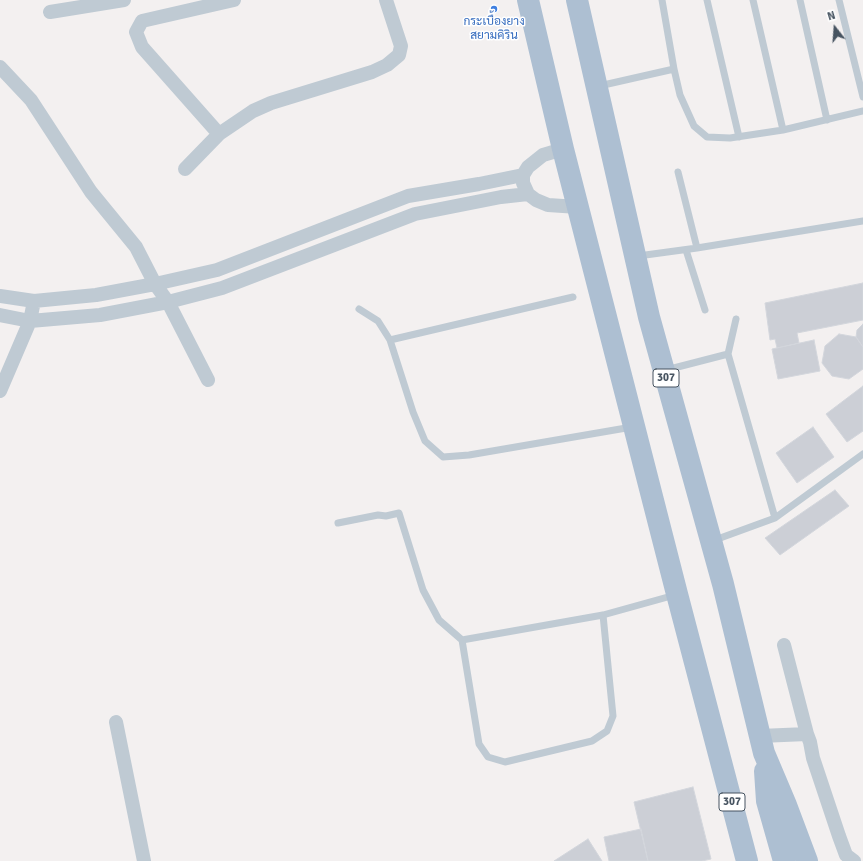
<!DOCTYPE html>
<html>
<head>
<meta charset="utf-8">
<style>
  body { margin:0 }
  #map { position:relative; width:863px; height:861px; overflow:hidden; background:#f3f0f0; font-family:Signika,sans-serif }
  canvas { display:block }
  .north { position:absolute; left:815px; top:8px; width:40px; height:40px; -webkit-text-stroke:3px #fff; paint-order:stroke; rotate:343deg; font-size:11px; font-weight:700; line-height:16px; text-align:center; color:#465360 }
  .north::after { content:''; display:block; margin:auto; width:14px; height:18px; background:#465360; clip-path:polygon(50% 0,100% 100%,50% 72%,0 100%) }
</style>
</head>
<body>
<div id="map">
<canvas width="863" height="861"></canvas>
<div class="north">N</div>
</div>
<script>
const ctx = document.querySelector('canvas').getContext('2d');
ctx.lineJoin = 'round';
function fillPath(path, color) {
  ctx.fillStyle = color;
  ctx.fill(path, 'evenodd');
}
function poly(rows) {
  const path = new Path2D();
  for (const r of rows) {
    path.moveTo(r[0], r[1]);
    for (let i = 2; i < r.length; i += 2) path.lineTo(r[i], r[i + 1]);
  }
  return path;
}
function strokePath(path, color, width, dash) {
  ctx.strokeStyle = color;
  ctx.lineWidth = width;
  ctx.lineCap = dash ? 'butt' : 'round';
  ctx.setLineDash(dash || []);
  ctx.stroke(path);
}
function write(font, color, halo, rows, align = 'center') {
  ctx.font = font + ' Signika,Sarabun,sans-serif';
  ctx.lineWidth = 3;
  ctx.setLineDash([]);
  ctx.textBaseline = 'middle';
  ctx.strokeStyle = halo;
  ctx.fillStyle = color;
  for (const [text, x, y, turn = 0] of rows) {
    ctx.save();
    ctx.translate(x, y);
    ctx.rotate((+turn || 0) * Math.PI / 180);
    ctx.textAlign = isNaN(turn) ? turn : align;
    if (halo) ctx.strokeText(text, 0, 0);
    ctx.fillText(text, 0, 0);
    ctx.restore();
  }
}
const building = poly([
  [863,283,863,320,797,333,799,343,777,348,775,339,770,340,765,303,863,283],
  [863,324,863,347,856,337,857,330,863,324],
  [839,334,856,337,863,347,863,369,849,379,832,376,822,363,825,346,839,334],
  [814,340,820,371,778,379,772,349,814,340],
  [863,386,863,431,847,442,826,414,863,386],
  [813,427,834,457,797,483,776,453,813,427],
  [835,490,849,506,780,555,765,538,835,490],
  [693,787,711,859,702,861,648,861,634,802,693,787],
  [641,829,648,861,609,861,604,837,641,829],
  [588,839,602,861,554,861,588,839]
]);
fillPath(building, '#cccfd6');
strokePath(building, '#d3d6dc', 1);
strokePath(poly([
  [662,0,674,69,680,95,694,126,707,137,730,138,783,130,863,111],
  [707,0,739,137],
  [753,0,783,130],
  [800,0,827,120],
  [839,0,863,97],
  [599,86,674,69],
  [678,172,697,248],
  [686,250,705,310],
  [638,256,697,248,863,221],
  [359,309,378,321,390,340,413,412,425,441,443,457,469,455,632,427],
  [736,319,728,354,775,518],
  [390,340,573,297],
  [666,370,728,354],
  [338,523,378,515,386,516,399,513,423,590,439,620,462,640,603,615,675,595],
  [712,541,775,518,863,454],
  [462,640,479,744,488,757,505,762,592,741,607,731,613,716,603,615]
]), '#bfcad3', 7);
strokePath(poly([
  [50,12,124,0],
  [0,67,31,100,91,192,136,247,155,284,168,302,208,380],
  [219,134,142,47,136,32,142,21,234,0],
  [563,149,543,155,528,167,523,175,523,183,528,194,536,200,548,205,578,207],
  [185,169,219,134,253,111,271,103,372,72,387,65,399,55,401,46,386,0],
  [0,296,34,301,96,295,155,284,217,270,408,196,479,184,523,175],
  [0,315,30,321,100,315,168,302,222,288,415,214,501,197,528,194],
  [0,391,30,321,34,301],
  [784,645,807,734],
  [116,722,144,861],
  [760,736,807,734,810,742,813,758,839,836,846,855,854,861]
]), '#bfcad3', 14);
strokePath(poly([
  [528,0,563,149,677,594,747,861],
  [577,0,649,317,723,584,764,753,786,805,807,861],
  [765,771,767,801,784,861]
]), '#adbfd2', 22);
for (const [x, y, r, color] of [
  [494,9,4,"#3f7fe0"]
]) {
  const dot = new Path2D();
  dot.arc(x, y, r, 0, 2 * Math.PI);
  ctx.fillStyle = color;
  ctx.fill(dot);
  strokePath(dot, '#fff', 1.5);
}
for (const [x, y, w] of [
  [666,378,26],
  [732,802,26]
]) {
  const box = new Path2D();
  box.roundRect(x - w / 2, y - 9, w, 18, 3);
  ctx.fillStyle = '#fff';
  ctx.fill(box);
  strokePath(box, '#465360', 1);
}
write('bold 11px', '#465360', null, [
  ["307",666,378],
  ["307",732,802]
]);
write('12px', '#366cbe', '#fff', [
  ["กระเบื้องยาง",494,22],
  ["สยามคิริน",494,36]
]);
</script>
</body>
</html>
